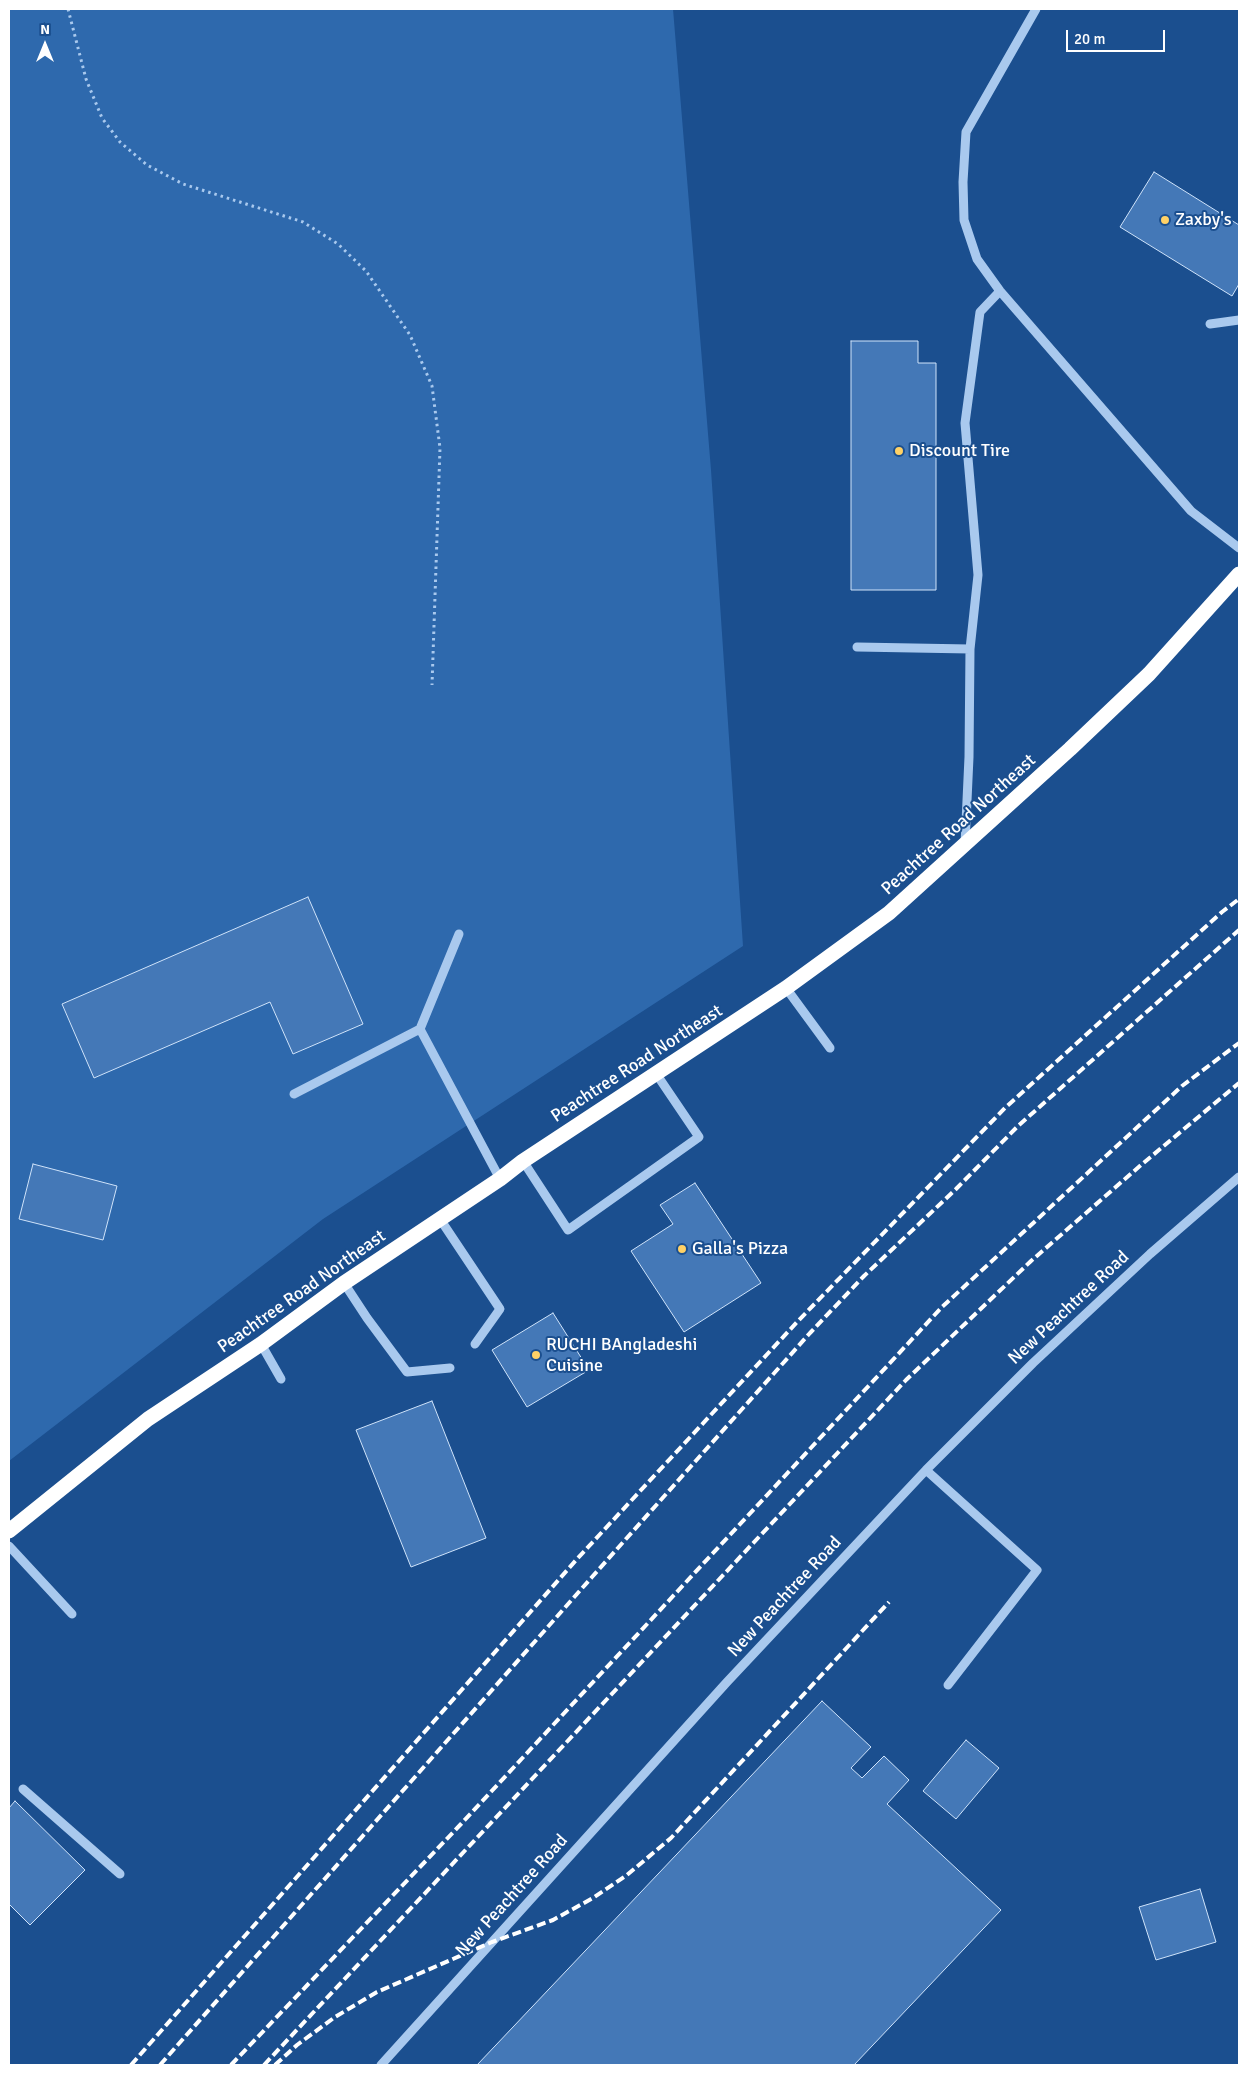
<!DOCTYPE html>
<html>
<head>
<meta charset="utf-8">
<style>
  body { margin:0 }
  #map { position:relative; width:1248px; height:2074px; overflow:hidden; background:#1b4f8f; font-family:Signika,sans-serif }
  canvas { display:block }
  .frame { position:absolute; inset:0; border:10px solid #fff; pointer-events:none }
  .north { position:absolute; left:20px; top:20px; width:50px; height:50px; -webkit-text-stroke:4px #1b4f8f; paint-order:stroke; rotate:0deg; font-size:14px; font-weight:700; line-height:20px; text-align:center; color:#fff }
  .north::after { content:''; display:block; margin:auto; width:18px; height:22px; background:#fff; clip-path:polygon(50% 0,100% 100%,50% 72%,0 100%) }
  .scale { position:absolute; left:1066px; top:30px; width:99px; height:22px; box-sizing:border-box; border:2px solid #fff; border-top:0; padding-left:6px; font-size:15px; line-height:18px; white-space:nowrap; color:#fff; -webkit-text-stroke:4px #1b4f8f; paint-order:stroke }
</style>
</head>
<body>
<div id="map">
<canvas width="1248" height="2074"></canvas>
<div class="frame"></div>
<div class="north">N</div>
<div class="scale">20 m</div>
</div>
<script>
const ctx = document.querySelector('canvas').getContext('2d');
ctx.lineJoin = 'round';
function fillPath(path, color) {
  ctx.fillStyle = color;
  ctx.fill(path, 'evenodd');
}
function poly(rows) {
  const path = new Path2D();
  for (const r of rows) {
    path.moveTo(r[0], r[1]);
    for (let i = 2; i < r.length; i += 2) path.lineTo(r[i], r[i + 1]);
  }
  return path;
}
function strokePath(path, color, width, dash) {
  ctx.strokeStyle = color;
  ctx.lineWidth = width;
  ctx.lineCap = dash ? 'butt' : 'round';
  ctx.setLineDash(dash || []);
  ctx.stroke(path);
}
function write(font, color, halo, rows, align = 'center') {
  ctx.font = font + ' Signika,sans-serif';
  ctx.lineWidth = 4;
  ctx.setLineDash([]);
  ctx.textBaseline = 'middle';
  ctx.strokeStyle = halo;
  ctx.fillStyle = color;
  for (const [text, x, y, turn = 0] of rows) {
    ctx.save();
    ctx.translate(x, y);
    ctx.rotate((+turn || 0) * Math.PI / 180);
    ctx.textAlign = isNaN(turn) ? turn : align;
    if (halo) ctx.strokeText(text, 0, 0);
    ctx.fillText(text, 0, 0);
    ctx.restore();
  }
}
fillPath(poly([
  [9,9,673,9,711,470,743,946,323,1219,9,1461]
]), '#2e69ad');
const building = poly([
  [1154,172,1239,225,1239,284,1232,296,1120,227,1154,172],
  [851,341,918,341,918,363,936,363,936,590,851,590,851,341],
  [308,897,363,1024,293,1054,270,1002,94,1078,62,1004,308,897],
  [33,1164,117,1186,103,1240,19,1219,33,1164],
  [695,1183,761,1283,684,1332,631,1251,673,1224,660,1205,695,1183],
  [553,1313,589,1370,527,1407,492,1350,553,1313],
  [432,1401,486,1538,411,1567,356,1430,432,1401],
  [822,1701,871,1747,851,1768,862,1778,884,1756,909,1780,887,1804,1001,1910,854,2065,477,2065,822,1701],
  [966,1740,999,1768,956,1819,923,1791,966,1740],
  [15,1801,85,1870,30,1925,9,1904,9,1808,15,1801],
  [1200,1889,1216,1942,1156,1960,1139,1907,1200,1889]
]);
fillPath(building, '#4478b7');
strokePath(building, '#cfe3fa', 1);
strokePath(poly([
  [68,9,86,79,102,118,120,142,147,165,183,184,303,222,338,244,366,271,410,335,432,386,440,448,432,685]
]), '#a9c9ee', 3, [2.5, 4]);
strokePath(poly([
  [1036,9,966,132,963,182,964,220,977,259,1000,291,1191,511,1239,548],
  [1210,324,1239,320],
  [857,647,970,649],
  [965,844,969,757,970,649,978,575,965,423,980,312,1000,291],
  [786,988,830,1048],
  [420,1029,459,934],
  [294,1094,420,1029,500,1179],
  [523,1161,568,1230,699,1137,655,1072],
  [440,1219,500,1309,475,1344],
  [344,1283,367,1318,407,1372,450,1368],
  [261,1344,281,1379],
  [926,1470,1037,1570,948,1685],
  [9,1546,72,1614],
  [23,1789,120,1874],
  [381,2065,727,1682,926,1470,1033,1363,1150,1254,1239,1177]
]), '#a9c9ee', 9);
strokePath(poly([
  [9,1531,148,1419,261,1344,344,1283,500,1179,523,1161,786,988,889,913,1070,749,1149,674,1239,574]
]), '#fff', 15);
strokePath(poly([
  [131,2065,577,1559,798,1321,1005,1108,1222,912,1239,899],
  [160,2065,592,1577,810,1333,864,1276,956,1189,1018,1126,1239,930],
  [231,2065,461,1824,942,1307,1182,1086,1239,1043],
  [264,2065,906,1380,1031,1261,1141,1165,1239,1083],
  [275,2065,297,2045,335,2017,377,1992,492,1942,553,1920,593,1898,627,1875,671,1838,889,1602]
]), '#fff', 4, [9, 4]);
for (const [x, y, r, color] of [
  [1165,220,5,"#ffd166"],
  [899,451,5,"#ffd166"],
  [682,1249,5,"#ffd166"],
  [536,1355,5,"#ffd166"]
]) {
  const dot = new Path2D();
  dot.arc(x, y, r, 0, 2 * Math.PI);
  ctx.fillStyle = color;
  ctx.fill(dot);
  strokePath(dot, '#1b4f8f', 2);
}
write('18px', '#fff', '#1b4f8f', [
  ["Zaxby's",1175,220],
  ["Discount Tire",909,451],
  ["Galla's Pizza",692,1249],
  ["RUCHI BAngladeshi",546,1345],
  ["Cuisine",546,1366]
], 'left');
write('18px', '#fff', '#1b4f8f', [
  ["Peachtree Road Northeast",959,825,-42],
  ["Peachtree Road Northeast",637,1064,-33],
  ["Peachtree Road Northeast",302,1292,-35],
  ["New Peachtree Road",1069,1308,-43],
  ["New Peachtree Road",785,1597,-47],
  ["New Peachtree Road",512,1896,-48]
]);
</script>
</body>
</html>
